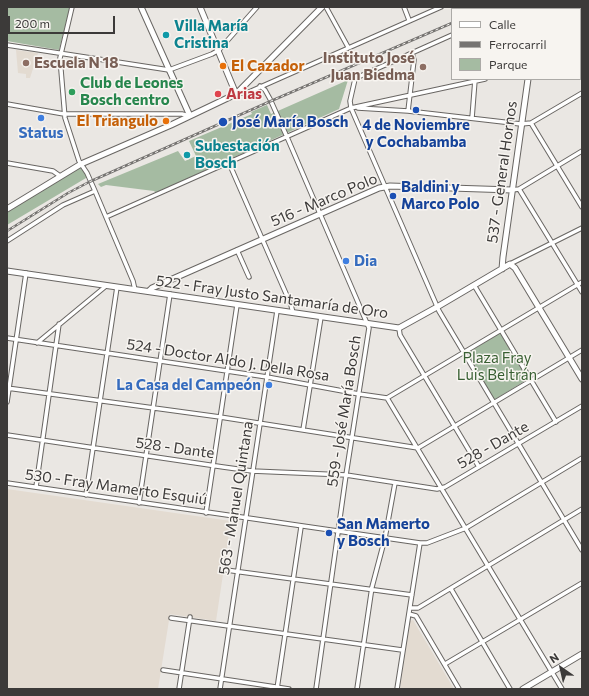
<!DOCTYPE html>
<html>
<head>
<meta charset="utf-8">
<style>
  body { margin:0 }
  #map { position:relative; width:589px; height:696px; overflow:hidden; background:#eae7e3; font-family:Commissioner,sans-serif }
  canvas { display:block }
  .frame { position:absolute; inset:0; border:8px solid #3c3a39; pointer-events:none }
  .legend { position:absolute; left:451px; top:8px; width:130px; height:72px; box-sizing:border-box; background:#f7f4f0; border:1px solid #acaaa7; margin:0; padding:5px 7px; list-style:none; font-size:12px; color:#3c3a39 }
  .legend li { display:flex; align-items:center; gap:8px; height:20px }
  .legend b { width:20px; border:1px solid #acaaa7 }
  .north { position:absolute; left:541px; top:648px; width:40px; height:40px; -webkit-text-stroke:3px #f7f4f0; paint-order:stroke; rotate:326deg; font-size:11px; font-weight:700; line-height:16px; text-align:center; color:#3c3a39 }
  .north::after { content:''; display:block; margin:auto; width:14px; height:18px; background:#3c3a39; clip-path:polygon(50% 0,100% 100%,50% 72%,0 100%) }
  .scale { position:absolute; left:8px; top:16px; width:107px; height:18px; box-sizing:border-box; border:2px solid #3c3a39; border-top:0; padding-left:5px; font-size:12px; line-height:14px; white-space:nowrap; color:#3c3a39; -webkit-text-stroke:3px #f7f4f0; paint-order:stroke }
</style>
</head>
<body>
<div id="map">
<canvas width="589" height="696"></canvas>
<div class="frame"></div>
<ul class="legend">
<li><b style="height:5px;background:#fff"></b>Calle</li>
<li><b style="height:5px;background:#757371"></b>Ferrocarril</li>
<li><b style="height:11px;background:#a5bba2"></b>Parque</li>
</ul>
<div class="north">N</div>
<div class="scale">200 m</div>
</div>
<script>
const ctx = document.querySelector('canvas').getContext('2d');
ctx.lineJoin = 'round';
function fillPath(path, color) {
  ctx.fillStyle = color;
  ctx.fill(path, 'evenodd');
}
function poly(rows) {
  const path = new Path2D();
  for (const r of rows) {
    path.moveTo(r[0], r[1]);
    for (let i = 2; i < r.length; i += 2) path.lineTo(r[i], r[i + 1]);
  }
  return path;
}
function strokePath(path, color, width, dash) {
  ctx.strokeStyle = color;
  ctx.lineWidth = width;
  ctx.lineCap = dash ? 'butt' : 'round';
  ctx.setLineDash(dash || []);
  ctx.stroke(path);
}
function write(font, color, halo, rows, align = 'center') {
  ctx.font = font + ' Commissioner,sans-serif';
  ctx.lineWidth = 3;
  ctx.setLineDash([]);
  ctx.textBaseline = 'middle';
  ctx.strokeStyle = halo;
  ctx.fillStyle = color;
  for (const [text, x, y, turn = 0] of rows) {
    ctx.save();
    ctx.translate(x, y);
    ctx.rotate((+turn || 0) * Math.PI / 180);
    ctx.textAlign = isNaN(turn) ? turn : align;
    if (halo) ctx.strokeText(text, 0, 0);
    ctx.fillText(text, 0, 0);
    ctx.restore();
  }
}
fillPath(poly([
  [16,50,38,53,30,78,26,78,26,74,18,73],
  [7,489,231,521,216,621,170,614,158,689,7,689],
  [413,620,454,689,400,689,410,621]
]), '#e3dbd1');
fillPath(poly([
  [7,7,70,7,59,50,7,41],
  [348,80,339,109,156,193,154,191,106,185,101,187,98,184,178,151,185,161,196,156,189,141,252,114,251,112,267,105,271,114],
  [80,167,87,176,86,178,7,225,7,211],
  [500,333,528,379,494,400,466,354]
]), '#a5bba2');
const street = poly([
  [72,7,60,58,65,118,79,161,87,173,95,191,133,281,135,290],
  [326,7,348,47],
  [404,7,409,20],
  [556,7,558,9],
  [511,9,516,7],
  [534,9,534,7],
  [543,9,543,7],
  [580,34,582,36],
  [452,35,356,78,355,79,350,101,351,108,439,311,582,550],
  [580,40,582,39],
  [7,45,169,70,212,54,219,50,257,7],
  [260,86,265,90,270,99,287,137,369,328,346,475,316,689],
  [236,94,249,92,441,7],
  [7,104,64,114,182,114,190,116],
  [358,108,408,111,521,124,531,123,582,93],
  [408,111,414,60,412,53],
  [472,118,475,80],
  [531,123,582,207],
  [7,163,53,171,60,176],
  [229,163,291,305,293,313],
  [519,189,582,292],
  [512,190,519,189,582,151],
  [106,217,351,108,485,79],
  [7,241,63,205,95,191],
  [237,250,249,277],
  [510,264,582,228],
  [474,285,556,422],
  [399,328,400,335,479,467],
  [7,338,267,377,359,394,387,398,582,282],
  [37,343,106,286],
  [7,388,220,417,418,448,582,350],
  [387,398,562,689],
  [7,402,26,273],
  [303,430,321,317],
  [7,435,223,467,252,471,346,475,437,489,445,487,582,406],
  [7,483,420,543,427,543,466,528,582,458],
  [36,487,59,324],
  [86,495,117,287],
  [139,503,170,294],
  [206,513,237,305],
  [226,570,412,595],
  [451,589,510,689],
  [410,608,418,608,582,509],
  [409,614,416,616,459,689],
  [171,618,402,650],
  [445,664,582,583],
  [163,670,289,689],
  [179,689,190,617],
  [220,689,277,311],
  [277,689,301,527],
  [357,689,372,587,385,538,395,483],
  [397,689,420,543]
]);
const secondary = poly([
  [141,7,190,116],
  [200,7,236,94],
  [538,9,538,7],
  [7,209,81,164,171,125,236,94,322,7],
  [502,269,503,257,528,79],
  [7,271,399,328,437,307,510,264,515,268,582,379],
  [149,291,152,288,379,188,390,186,512,190],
  [523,689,582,654]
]);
strokePath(street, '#696663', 5.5);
strokePath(secondary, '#696663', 7);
strokePath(street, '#fff', 3.5);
strokePath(secondary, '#fff', 5);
const rail = poly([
  [479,9,484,7],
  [7,231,68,193,89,182,271,101,452,23]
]);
strokePath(rail, '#757371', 2.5);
strokePath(rail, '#f7f4f0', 1, [3]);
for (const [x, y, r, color] of [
  [166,35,4,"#0f9aa8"],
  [26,63,4,"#8d6e63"],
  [223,66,4,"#e8710a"],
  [423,67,4,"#8d6e63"],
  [72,92,4,"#2e9e5b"],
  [218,94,4,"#e0444e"],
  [416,110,4,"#1a4fb4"],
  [41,118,4,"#3f7fe0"],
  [166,121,4,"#e8710a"],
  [223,122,5,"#1a4fb4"],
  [187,155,4,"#0f9aa8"],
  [393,196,4,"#1a4fb4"],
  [346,261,4,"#3f7fe0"],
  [269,385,4,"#3f7fe0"],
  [329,533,4,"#1a4fb4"]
]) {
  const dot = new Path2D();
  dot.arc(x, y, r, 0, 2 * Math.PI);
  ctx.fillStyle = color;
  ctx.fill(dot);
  strokePath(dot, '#f7f4f0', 1.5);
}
write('bold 15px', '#0d838f', '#f7f4f0', [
  ["Villa María",174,26],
  ["Cristina",174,43],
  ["Subestación",195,146],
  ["Bosch",195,163]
], 'left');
write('bold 15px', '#785e54', '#f7f4f0', [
  ["Instituto José",415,58],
  ["Juan Biedma",415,75],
  ["Escuela N 18",34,63,"left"]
], 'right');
write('bold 15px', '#c56008', '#f7f4f0', [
  ["El Cazador",231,66],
  ["El Triangulo",158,121,"right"]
], 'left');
write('bold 15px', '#27864d', '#f7f4f0', [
  ["Club de Leones",80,83],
  ["Bosch centro",80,100]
], 'left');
write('bold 15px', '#be3a42', '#f7f4f0', [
  ["Arias",226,94]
], 'left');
write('bold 15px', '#164399', '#f7f4f0', [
  ["José María Bosch",232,122],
  ["4 de Noviembre",416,125,"center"],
  ["y Cochabamba",416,142,"center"],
  ["Baldini y",401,187],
  ["Marco Polo",401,204],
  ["San Mamerto",337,524],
  ["y Bosch",337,541]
], 'left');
write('bold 15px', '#366cbe', '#f7f4f0', [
  ["Status",41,133],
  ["Dia",354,261,"left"],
  ["La Casa del Campeón",261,385,"right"]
]);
write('15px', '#3c3a39', '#f7f4f0', [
  ["537 - General Hornos",502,172,-82],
  ["516 - Marco Polo",324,200,-23],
  ["522 - Fray Justo Santamaría de Oro",272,297,8],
  ["524 - Doctor Aldo J. Della Rosa",228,360,9],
  ["559 - José María Bosch",344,411,-81],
  ["528 - Dante",493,445,-30],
  ["528 - Dante",175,448,8],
  ["530 - Fray Mamerto Esquiú",116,487,8],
  ["563 - Manuel Quintana",236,498,-81]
]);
write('15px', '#385f32', '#f7f4f0', [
  ["Plaza Fray",497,358],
  ["Luis Beltrán",497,375]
]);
</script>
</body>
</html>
